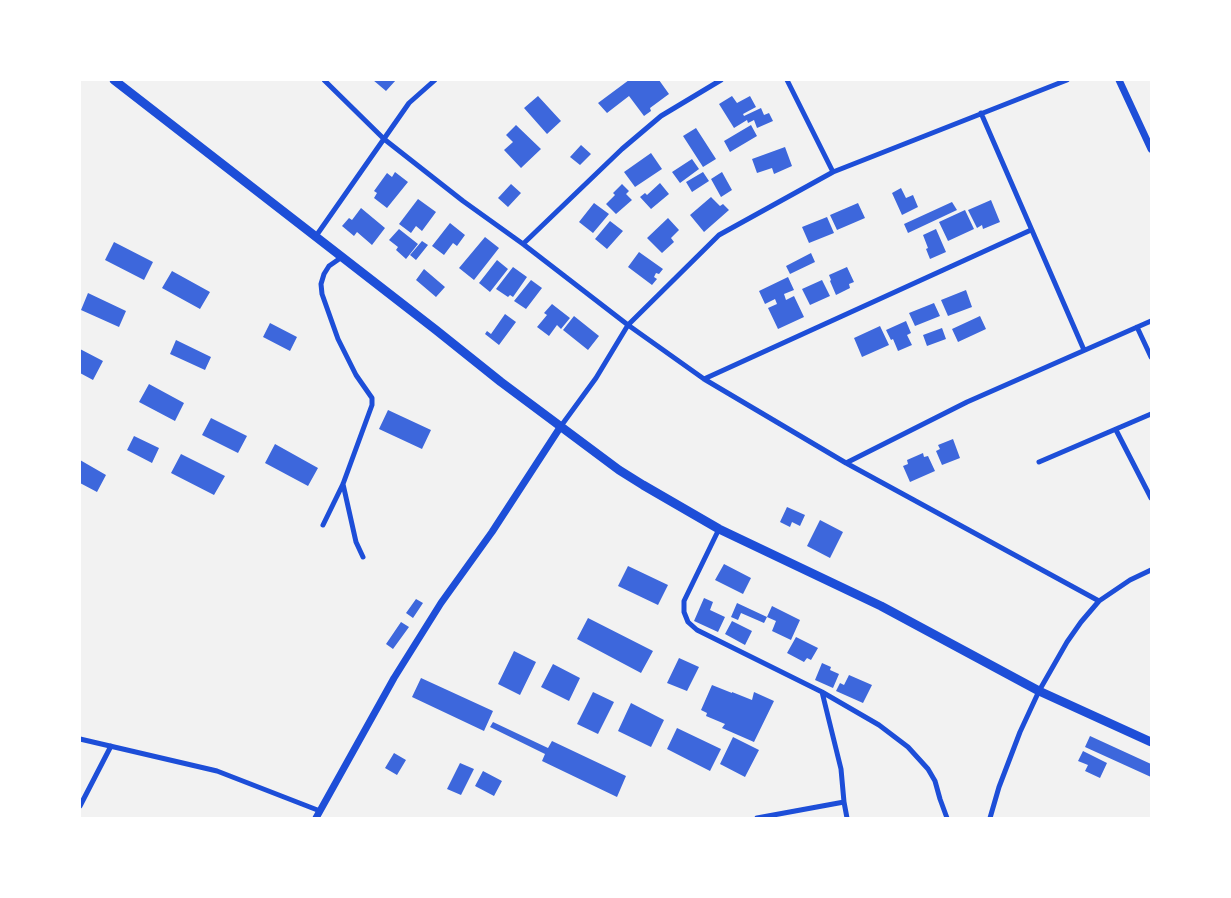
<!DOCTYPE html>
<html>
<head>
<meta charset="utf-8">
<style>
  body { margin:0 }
  #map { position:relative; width:1231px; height:898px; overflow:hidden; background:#f2f2f2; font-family:Manrope,sans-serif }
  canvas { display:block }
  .frame { position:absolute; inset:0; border:81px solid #fff; pointer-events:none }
</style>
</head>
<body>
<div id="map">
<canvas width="1231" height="898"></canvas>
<div class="frame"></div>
</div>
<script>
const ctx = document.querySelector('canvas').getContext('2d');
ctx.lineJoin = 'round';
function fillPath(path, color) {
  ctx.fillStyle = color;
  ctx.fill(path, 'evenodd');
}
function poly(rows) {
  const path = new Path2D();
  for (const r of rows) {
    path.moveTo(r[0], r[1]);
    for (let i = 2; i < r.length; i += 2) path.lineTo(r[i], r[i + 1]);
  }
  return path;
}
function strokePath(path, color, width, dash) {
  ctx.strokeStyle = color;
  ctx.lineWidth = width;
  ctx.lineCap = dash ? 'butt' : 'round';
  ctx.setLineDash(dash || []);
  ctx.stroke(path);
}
fillPath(poly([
  [373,80,396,80,386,91],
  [629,80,659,80,669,94,650,108,651,111,644,116,629,96,607,113,598,103],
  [538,96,561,121,547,134,524,108],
  [732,96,737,103,750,96,756,107,743,114,744,116,761,108,764,115,769,113,773,121,757,128,754,120,748,123,747,120,734,128,719,104],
  [516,125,541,149,521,168,504,150,513,142,506,135],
  [751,125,757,136,730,152,724,141],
  [696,128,716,159,703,167,683,136],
  [581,145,591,154,580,165,570,157],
  [785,147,792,166,774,174,772,168,757,173,752,159],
  [651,153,662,169,635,187,624,172],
  [692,159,699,169,680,183,672,172],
  [395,172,408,182,387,208,374,198,377,193,374,191,387,173,392,177],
  [703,172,709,181,692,192,686,182],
  [722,172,732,190,721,197,711,179],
  [660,183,669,194,651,209,640,197,645,193,647,195],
  [511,184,521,193,508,207,498,198],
  [622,184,629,191,626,194,632,200,616,214,606,204,615,195,613,193],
  [901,188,906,198,913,195,918,207,902,215,892,193],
  [711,197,720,206,723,204,729,210,704,232,690,215],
  [418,199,436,212,422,231,416,226,411,233,399,224],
  [991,200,1000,222,983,229,982,225,977,228,968,210],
  [952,202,957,210,908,233,904,224],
  [594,203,609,214,593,233,579,222],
  [858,203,865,218,837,230,830,215],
  [361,208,385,228,372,245,357,232,354,236,342,226,349,218,352,220],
  [965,210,974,229,948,241,939,222],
  [827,217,834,233,809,243,802,227],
  [668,218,679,230,671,238,674,242,662,253,647,238],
  [610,221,623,231,607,249,595,239],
  [450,223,465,235,457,246,453,243,444,255,432,246],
  [399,229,418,244,406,259,396,250,398,247,389,240],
  [936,229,946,252,930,259,926,249,928,248,923,235],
  [485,237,499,248,474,280,459,268],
  [422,241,428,245,416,260,410,255],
  [114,242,153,262,144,280,105,260],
  [639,252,663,269,659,274,656,273,654,277,657,279,652,285,628,267],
  [811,253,815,262,790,274,786,266],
  [497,260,508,269,490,292,479,283],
  [513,267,527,277,513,297,510,295,508,297,496,289],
  [847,267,854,282,849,284,850,288,836,295,830,281,831,280,829,275],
  [424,269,445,287,436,297,416,280],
  [172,271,210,292,200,309,162,288],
  [788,277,794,290,784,294,786,300,794,296,804,317,778,329,768,308,777,304,775,299,765,304,759,291],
  [531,280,542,288,526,309,514,301],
  [822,280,830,296,810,305,802,289],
  [966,290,972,307,948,316,941,300],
  [88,293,126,311,119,327,81,310],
  [934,303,940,316,915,326,909,313],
  [552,304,570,318,561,329,557,325,549,336,537,327,547,315,544,313],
  [505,314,516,322,499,345,485,334,487,331,491,334],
  [574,316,599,336,588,350,563,330],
  [980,316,986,329,958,342,952,329],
  [906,321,911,333,907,335,912,345,898,351,893,339,891,340,886,330],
  [270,323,297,337,290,351,263,337],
  [880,326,889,345,862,357,854,338],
  [942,328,946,339,927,346,923,335],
  [176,340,211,357,205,370,170,354],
  [80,349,103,361,93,380,80,373],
  [149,384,184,403,175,421,139,402],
  [388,410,431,430,422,449,379,429],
  [211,418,247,436,238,453,202,435],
  [134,436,159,448,152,463,127,450],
  [953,439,960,458,942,465,936,451,940,449,938,445],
  [275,444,318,468,308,486,265,463],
  [923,453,924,457,928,456,935,471,910,482,903,466,908,464,907,460],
  [181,454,225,476,214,495,171,473],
  [80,460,106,475,97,492,80,483],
  [787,507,805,515,800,526,792,522,790,527,780,522],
  [820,520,843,532,830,558,807,546],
  [724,564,751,578,743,594,715,580],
  [628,566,668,585,658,605,618,586],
  [704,598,713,602,710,610,725,617,718,632,694,621],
  [416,599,423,603,413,618,406,613],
  [737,603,767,617,764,623,741,613,738,620,731,617],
  [772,606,800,620,791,640,772,631,776,621,767,617],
  [588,618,653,651,641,673,577,639],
  [732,621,752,631,745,645,725,634],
  [401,622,409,627,393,649,386,644],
  [796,637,818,648,811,660,807,658,804,662,787,653],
  [514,651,536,662,520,695,498,684],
  [679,658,699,667,687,691,667,683],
  [822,663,831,667,830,670,839,674,833,688,815,680],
  [553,664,580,678,569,701,541,687],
  [849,675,872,685,863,703,836,691,840,683,844,685],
  [421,678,493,711,484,731,412,697],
  [712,685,732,693,732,692,752,700,754,692,774,701,754,742,722,728,725,724,706,716,707,713,701,710],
  [593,692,614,702,598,734,577,724],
  [631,703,664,720,651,747,618,731],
  [493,722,548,748,552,741,626,776,617,797,542,761,545,754,490,727],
  [677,728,721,749,710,771,667,749],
  [1090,736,1151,764,1151,777,1085,747],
  [733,737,759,750,745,777,720,764],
  [1083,751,1107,763,1100,778,1085,771,1088,765,1078,761],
  [394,753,406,760,397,775,385,768],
  [460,763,474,769,461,795,447,789],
  [483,771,502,781,494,796,475,786]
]), '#3d67dc');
strokePath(poly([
  [324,80,384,139,463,201,523,244,628,325,704,379,846,463,1099,601],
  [787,80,833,172],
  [981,113,1084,350],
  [316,236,409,103,435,80],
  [523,244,622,149,661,116,721,80],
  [1137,327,1151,357],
  [704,379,1031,230],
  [561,426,596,378,628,325,719,235,833,172,1067,80],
  [1116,430,1151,498],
  [1039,462,1151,414],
  [846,463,967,402,1151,321],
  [343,484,356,542,363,557],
  [323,525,343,484,372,405,372,398,356,375,338,339,322,294,321,284,324,274,329,266,342,257],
  [719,529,684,601,684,612,688,622,697,630,822,692,879,725,908,747,928,769,935,781,940,799,947,818],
  [822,692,841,769,844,802,847,818],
  [80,739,217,771,320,811],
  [80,806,111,746],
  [757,818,844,802],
  [990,818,999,787,1020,732,1039,691,1067,642,1081,622,1099,601,1130,580,1151,570]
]), '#1d4ed8', 5);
strokePath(poly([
  [1119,80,1151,149],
  [316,818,394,678,441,603,492,532,561,426]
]), '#1d4ed8', 7);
strokePath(poly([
  [114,80,436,330,501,382,619,470,643,485,719,529,881,606,1039,691,1151,742]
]), '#1d4ed8', 9);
</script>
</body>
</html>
